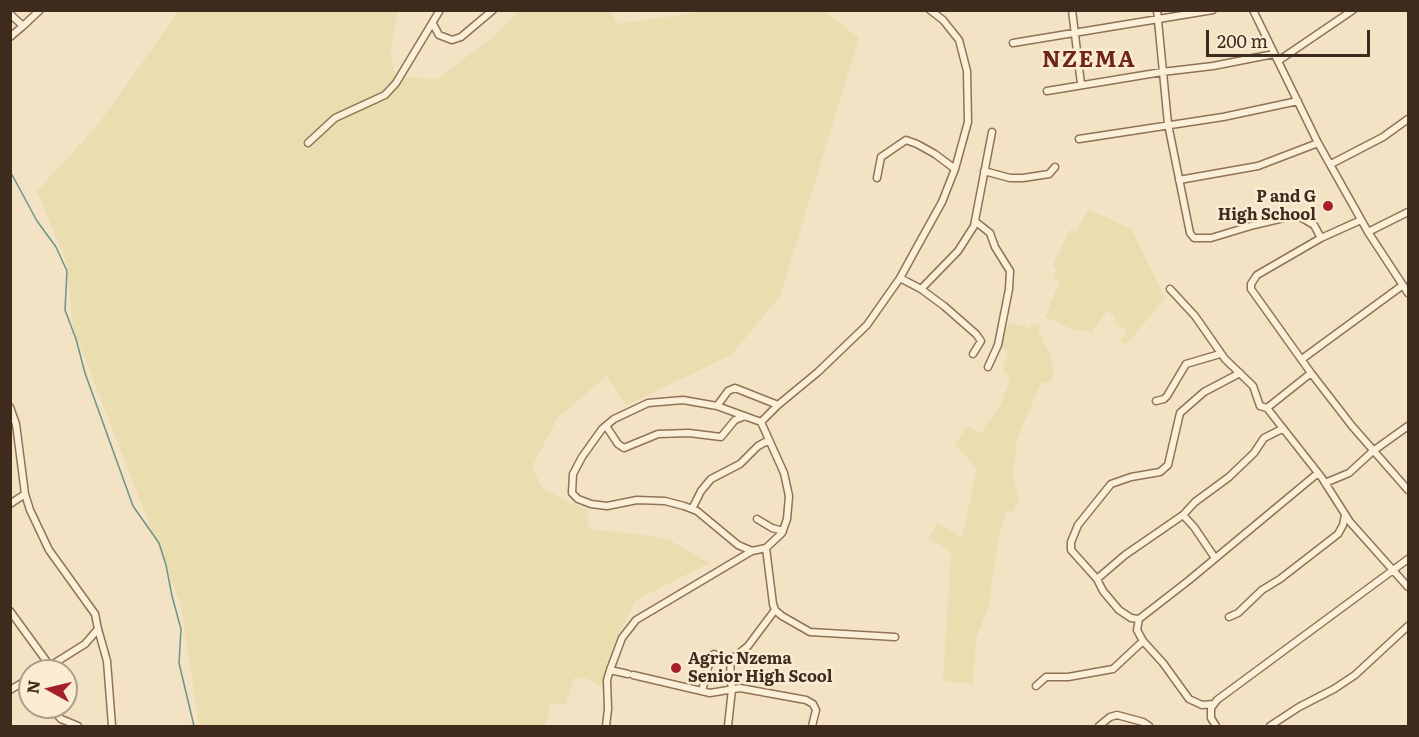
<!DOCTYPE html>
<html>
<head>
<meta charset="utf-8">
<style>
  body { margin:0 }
  #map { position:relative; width:1419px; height:737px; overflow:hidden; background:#f3e2c3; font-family:Literata,serif }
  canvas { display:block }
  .frame { position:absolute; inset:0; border:12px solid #3e2b1d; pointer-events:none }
  .north { position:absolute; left:18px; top:659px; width:60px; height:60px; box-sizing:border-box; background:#f9ecd3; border:2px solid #ae9f8a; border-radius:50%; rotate:278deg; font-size:16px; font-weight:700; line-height:24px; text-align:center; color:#3e2b1d }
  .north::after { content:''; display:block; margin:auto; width:21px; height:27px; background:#a62029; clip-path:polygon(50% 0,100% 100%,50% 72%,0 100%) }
  .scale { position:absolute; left:1206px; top:30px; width:164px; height:27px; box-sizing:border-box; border:3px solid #3e2b1d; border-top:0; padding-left:8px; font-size:18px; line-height:21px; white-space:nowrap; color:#3e2b1d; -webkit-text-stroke:4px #f9ecd3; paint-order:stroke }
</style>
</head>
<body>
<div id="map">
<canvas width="1419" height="737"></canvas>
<div class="frame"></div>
<div class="north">N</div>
<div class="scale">200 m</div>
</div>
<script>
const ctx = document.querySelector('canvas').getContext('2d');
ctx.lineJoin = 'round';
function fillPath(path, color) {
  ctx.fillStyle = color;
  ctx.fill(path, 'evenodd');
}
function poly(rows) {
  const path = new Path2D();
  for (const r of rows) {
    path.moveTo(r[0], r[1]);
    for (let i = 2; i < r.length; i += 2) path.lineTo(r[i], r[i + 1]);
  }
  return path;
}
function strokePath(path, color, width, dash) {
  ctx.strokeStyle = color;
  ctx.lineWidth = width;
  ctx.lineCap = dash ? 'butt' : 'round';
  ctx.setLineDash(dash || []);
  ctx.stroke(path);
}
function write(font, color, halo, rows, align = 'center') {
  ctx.font = font + ' Literata,serif';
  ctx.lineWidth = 5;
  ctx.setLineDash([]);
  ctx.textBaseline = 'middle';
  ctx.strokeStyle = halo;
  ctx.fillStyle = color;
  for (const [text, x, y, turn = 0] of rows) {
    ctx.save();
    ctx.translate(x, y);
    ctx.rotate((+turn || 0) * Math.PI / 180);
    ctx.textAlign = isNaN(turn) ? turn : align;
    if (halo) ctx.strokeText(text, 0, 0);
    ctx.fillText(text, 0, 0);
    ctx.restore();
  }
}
fillPath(poly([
  [179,11,398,11,390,52,395,77,437,79,492,38,519,11,611,11,617,24,694,13,696,11,824,11,859,38,780,296,732,354,626,406,607,376,558,417,532,467,542,488,587,510,589,529,645,535,669,540,709,563,636,600,617,637,606,670,607,689,585,678,574,678,566,704,551,703,546,726,199,726,181,605,73,328,67,263,37,191,97,126],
  [1088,209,1131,229,1165,298,1126,345,1120,341,1127,331,1113,321,1116,316,1107,311,1092,332,1072,329,1045,317,1060,281,1053,279,1056,271,1053,265,1070,230,1077,231],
  [1009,322,1029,329,1032,324,1041,325,1038,334,1044,337,1042,339,1049,352,1054,369,1051,382,1041,383,1017,439,1013,475,1019,498,1013,513,1007,510,999,533,989,605,976,638,973,684,943,681,951,551,929,539,937,523,962,538,977,469,955,444,967,426,980,434,1001,404,1010,379,1003,368,1009,352,999,347]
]), '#eaddaf');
strokePath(poly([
  [10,171,37,221,56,247,67,271,65,310,76,339,85,373,133,506,159,543,166,565,172,596,181,629,179,663,194,726]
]), '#6b9588', 1.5);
const minor = poly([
  [1072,10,1081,84],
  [1157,10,1168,124,1190,233,1194,238,1211,238,1254,225,1292,216,1302,218,1314,225,1321,238],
  [1253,10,1318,143,1368,232,1408,293],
  [10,14,23,26,40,10],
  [433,24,439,35,452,40,461,37,493,10],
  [10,37,23,26],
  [1013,43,1213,10],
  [1278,61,1353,10],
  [1047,91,1162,72,1213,66,1274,54],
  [1079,139,1223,117,1298,101],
  [308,143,335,118,385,95,396,83,440,10],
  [1331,164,1383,137,1408,119],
  [984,171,1010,178,1023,178,1049,174,1055,167],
  [877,178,881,157,906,140,917,144,935,154,955,169],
  [1179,180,1258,166,1318,143],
  [1361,220,1321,238,1257,275,1251,284,1251,289,1311,373,1352,426,1408,490],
  [976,222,990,233,995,247,1010,271,1009,289,998,345,988,367],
  [1368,232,1408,212],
  [900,278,921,289,944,306,976,334,981,341,973,354],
  [921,289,958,251,974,226,992,132],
  [1170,289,1195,316,1225,359,1253,386,1260,406,1267,408,1322,478,1350,522,1408,587],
  [1302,359,1403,285],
  [683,400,717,406,761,422,784,473,789,496,787,519,782,533,766,548,752,551,738,545,697,511,684,506,665,501,637,500,607,506,591,504,578,499,572,493,573,474,582,457,602,429,614,419,648,403,683,400],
  [1156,401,1164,399,1167,396,1186,364,1220,354],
  [717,406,728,391,735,388,778,405],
  [10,407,16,424,25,494,30,510,49,550,95,614,98,629,85,644,42,671],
  [1267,408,1311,373],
  [761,422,778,405,818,372,867,325,900,278,917,247,942,202,955,169,968,122,967,71,959,40,943,20,930,10],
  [606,426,618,444,624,448,658,434,689,433,721,437,735,420,745,416],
  [1325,483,1349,473,1373,451,1408,426],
  [10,504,25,494],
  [692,509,701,491,711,479,740,464,758,446,769,440],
  [757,519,772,528,783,531],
  [766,548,773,604,775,610,782,616,810,632,895,637],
  [1215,558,1194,527,1183,515,1195,502,1229,477,1254,453,1264,438,1282,429],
  [1097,579,1071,550,1071,542,1078,525,1111,484,1131,477,1160,472,1168,465,1180,413,1204,392,1240,373],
  [10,611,50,666],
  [1229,617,1238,613,1262,590,1280,579,1338,534,1343,525,1345,515],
  [1139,619,1131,618,1119,610,1103,591,1097,579,1125,555,1183,515],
  [98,629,107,661,112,726],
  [610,670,628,674],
  [633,675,710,693,740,688,806,700,813,704,816,710,812,726],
  [1036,686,1046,677,1068,677,1113,669,1143,641],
  [10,690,30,678],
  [702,691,711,656,714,654,731,660],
  [1213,704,1202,705,1189,699,1163,663,1143,641,1137,630,1139,619,1188,581,1318,473],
  [50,707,61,719,78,726],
  [606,726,608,709,607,680,610,670,622,638,636,620,752,551],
  [728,726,732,689,730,675,731,660,748,646,775,610],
  [1099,726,1110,717,1117,715,1143,722,1149,726],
  [1216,726,1211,718,1211,708,1217,700,1408,559],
  [1270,726,1299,707,1334,689,1355,675,1408,626]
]);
strokePath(minor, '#907257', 9);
strokePath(minor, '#fcefd7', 6);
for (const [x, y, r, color] of [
  [1328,206,6,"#a62029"],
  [676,668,6,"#a62029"]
]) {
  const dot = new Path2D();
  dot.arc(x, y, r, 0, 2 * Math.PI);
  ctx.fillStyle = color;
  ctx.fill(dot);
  strokePath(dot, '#f9ecd3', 2);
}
write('bold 16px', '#3e2b1d', '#f9ecd3', [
  ["P and G",1316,197],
  ["High School",1316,215],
  ["Agric Nzema",688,659,"left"],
  ["Senior High Scool",688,677,"left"]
], 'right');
ctx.letterSpacing = '1.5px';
write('bold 22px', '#702517', '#f9ecd3', [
  ["NZEMA",1089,61]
]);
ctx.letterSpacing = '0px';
</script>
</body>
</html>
